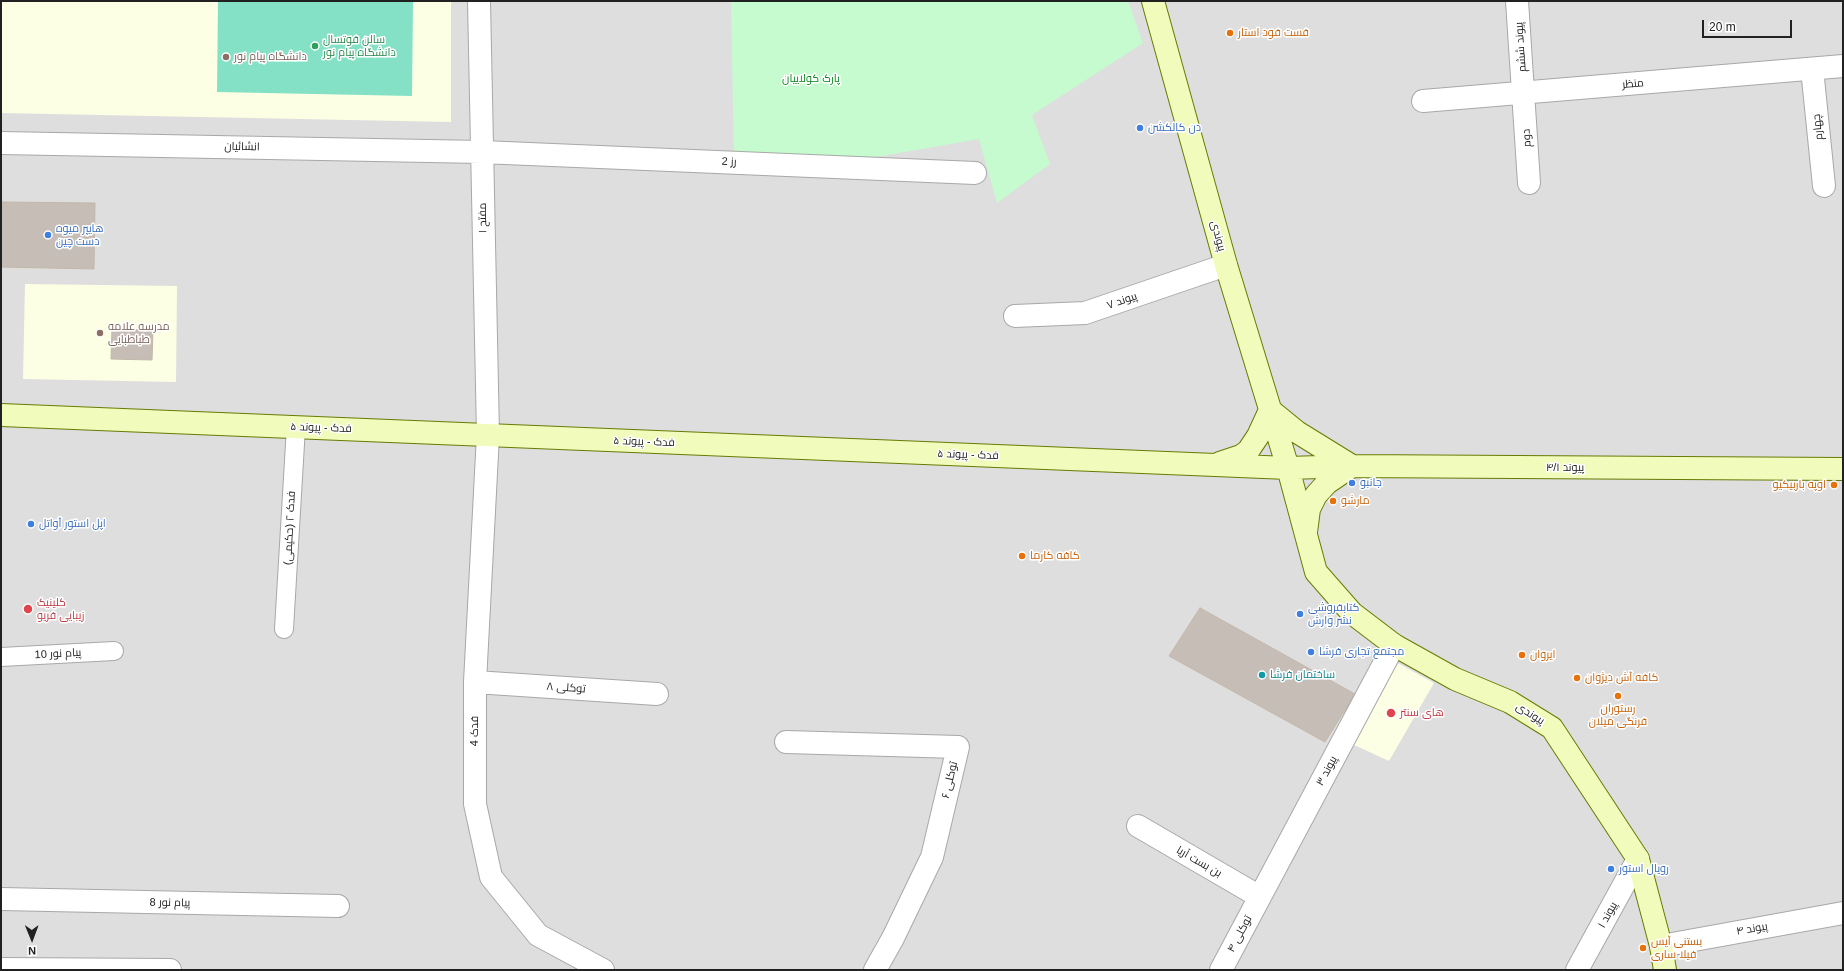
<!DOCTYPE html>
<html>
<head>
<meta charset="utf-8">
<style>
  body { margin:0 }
  #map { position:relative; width:1844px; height:971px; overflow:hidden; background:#f1efe7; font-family:Helvetica,sans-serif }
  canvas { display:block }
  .frame { position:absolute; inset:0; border:2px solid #212121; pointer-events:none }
  .north { position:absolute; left:12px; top:919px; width:40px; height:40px; -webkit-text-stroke:3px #fff; paint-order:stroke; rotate:179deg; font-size:11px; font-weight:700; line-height:16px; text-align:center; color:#212121 }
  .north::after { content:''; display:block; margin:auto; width:14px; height:18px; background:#212121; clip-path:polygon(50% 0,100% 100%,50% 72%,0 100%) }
  .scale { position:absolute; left:1702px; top:20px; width:90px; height:18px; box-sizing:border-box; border:2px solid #212121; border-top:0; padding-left:5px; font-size:12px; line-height:14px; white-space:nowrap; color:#212121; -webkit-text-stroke:3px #fff; paint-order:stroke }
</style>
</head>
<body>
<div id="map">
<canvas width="1844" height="971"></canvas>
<div class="frame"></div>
<div class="north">N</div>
<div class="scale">20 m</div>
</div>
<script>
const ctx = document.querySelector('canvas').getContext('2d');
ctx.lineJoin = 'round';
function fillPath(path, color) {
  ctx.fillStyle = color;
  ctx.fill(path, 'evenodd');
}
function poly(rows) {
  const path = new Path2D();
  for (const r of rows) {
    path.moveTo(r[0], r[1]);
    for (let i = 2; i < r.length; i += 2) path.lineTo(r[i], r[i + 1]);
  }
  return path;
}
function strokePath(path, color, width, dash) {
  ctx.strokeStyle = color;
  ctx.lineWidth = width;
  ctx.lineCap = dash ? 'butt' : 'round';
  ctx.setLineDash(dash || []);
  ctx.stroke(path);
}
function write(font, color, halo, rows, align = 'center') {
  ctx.font = font + ' Helvetica,Cairo,sans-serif';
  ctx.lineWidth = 3;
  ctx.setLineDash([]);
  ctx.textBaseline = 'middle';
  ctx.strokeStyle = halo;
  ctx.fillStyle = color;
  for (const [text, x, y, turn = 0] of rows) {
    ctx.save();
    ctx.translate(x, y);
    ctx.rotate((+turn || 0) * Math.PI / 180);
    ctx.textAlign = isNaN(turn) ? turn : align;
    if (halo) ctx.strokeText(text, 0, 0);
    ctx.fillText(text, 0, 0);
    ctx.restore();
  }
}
fillPath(poly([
  [1,1,1843,1,1843,970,1,970]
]), '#dfdede');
fillPath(poly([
  [1,1,451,1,451,122,1,113],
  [25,284,177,286,176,382,23,379],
  [1394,661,1434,683,1389,761,1350,743]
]), '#fcffe3');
fillPath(poly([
  [731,1,1128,1,1143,43,1032,115,1050,164,997,203,979,139,876,157,734,160]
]), '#c5fbce');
fillPath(poly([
  [218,1,413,1,412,96,217,92]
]), '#84e1c6');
const building = poly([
  [1,202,95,203,94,269,1,267,1,202],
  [112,329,153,330,152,360,111,359,112,329],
  [1200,608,1355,694,1325,742,1169,656,1200,608]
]);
fillPath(building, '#c6beb6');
strokePath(building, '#c3b7a9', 1);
const lane = poly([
  [284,629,296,427],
  [1,657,114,651]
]);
const street = poly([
  [479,1,488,435,475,682,475,804,491,877,538,935,603,970],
  [1517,1,1529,183],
  [1812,69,1824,186],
  [1423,101,1843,66],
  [1,143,482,152,975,173],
  [1015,316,1085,313,1226,265],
  [475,682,657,694],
  [786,742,958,747,932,857,893,938,875,970],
  [1138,826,1260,897],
  [1,899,338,906],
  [1661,946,1843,913],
  [1,969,170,970],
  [1221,970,1394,645],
  [1577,970,1638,859]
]);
const secondary = poly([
  [1153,1,1226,265,1288,468,1316,572,1352,613,1394,645,1455,679,1510,702,1552,728,1638,859,1661,946,1665,970],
  [1,415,1288,468,1352,466,1843,469],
  [1220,463,1241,456,1248,451,1258,436,1270,410,1297,432,1352,466],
  [1306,532,1309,509,1316,495,1327,483,1352,466]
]);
strokePath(lane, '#a8a8a8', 20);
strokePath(street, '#a8a8a8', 24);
strokePath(secondary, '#647d03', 24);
strokePath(lane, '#fff', 18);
strokePath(street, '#fff', 22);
strokePath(secondary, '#f1fbbc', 22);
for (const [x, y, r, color] of [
  [1230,33,4,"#e8710a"],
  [315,46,4,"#2e9e5b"],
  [226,57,4,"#8d6e63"],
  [1140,128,4,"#3f7fe0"],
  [48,235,4,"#3f7fe0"],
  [100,333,4,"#8d6e63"],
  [1352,483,4,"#3f7fe0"],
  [1834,485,4,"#e8710a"],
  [1333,501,4,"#e8710a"],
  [31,524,4,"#3f7fe0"],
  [1022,556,4,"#e8710a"],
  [28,609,5,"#e0444e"],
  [1300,614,4,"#3f7fe0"],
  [1311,652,4,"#3f7fe0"],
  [1522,655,4,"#e8710a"],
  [1262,675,4,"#0f9aa8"],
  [1577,678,4,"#e8710a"],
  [1618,696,4,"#e8710a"],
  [1391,713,5,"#e0444e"],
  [1611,869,4,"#3f7fe0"],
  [1643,948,4,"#e8710a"]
]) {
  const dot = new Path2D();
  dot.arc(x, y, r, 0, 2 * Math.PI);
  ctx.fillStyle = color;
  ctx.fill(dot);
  strokePath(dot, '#fff', 1.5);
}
write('11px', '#c56008', '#fff', [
  ["فست فود استار",1238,33],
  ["اوپه باربیکیو",1826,485,"right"],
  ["مارشو",1341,501],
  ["کافه کارما",1030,556],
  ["ایروان",1530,655],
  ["کافه آش دیژوان",1585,678],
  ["رستوران",1618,709,"center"],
  ["فرنگی میلان",1618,722,"center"],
  ["بستنی آیس",1651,942],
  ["فیلا ساری",1651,955]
], 'left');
write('11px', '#27864d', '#fff', [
  ["سالن فوتسال",323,40],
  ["دانشگاه پیام نور",323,53]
], 'left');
write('11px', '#212121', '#fff', [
  ["پیوند ششم",1521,47,-94],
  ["منظر",1633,84,-5],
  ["چهارم",1818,127,-96],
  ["دوم",1527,138,-93],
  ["انشائیان",242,147,1],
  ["رز 2",729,162,2],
  ["مفتح ۱",483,218,-91],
  ["پیوندی",1218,236,75],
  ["پیوند ۷",1122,301,-19],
  ["فدک - پیوند ۵",321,428,2],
  ["فدک - پیوند ۵",644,442,2],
  ["فدک - پیوند ۵",968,455,2],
  ["پیوند ۴/۱",1565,468],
  ["فدک ۲ (حکیمی)",290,528,-87],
  ["پیام نور 10",58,654,-3],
  ["توکلی ۸",566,688,4],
  ["پیوندی",1530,714,32],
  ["فدک 4",475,731,-90],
  ["پیوند ۳",1327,771,-62],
  ["توکلی ۶",950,780,-77],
  ["بن بست آریا",1199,862,30],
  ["پیام نور 8",170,903,1],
  ["پیوند ۱",1608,915,-61],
  ["پیوند ۴",1752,929,-10],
  ["توکلی ۴",1240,934,-62]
]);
write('11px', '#785e54', '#fff', [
  ["دانشگاه پیام نور",234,57],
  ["مدرسه علامه",108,327],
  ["طباطبایی",108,340]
], 'left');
write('11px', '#0a8420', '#fff', [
  ["پارک کولاییان",811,79]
]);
write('11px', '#366cbe', '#fff', [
  ["دن کالکشن",1148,128],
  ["هایپر میوه",56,229],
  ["دست چین",56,242],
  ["جانبو",1360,483],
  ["اپل استور آواتل",39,524],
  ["کتابفروشی",1308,608],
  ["نشر وارش",1308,621],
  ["مجتمع تجاری فرشا",1319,652],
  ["رویال استور",1619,869]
], 'left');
write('11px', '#be3a42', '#fff', [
  ["کلینیک",37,603],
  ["زیبایی فریو",37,616],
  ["های سنتر",1400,713]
], 'left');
write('11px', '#0d838f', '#fff', [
  ["ساختمان فرشا",1270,675]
], 'left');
</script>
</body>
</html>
